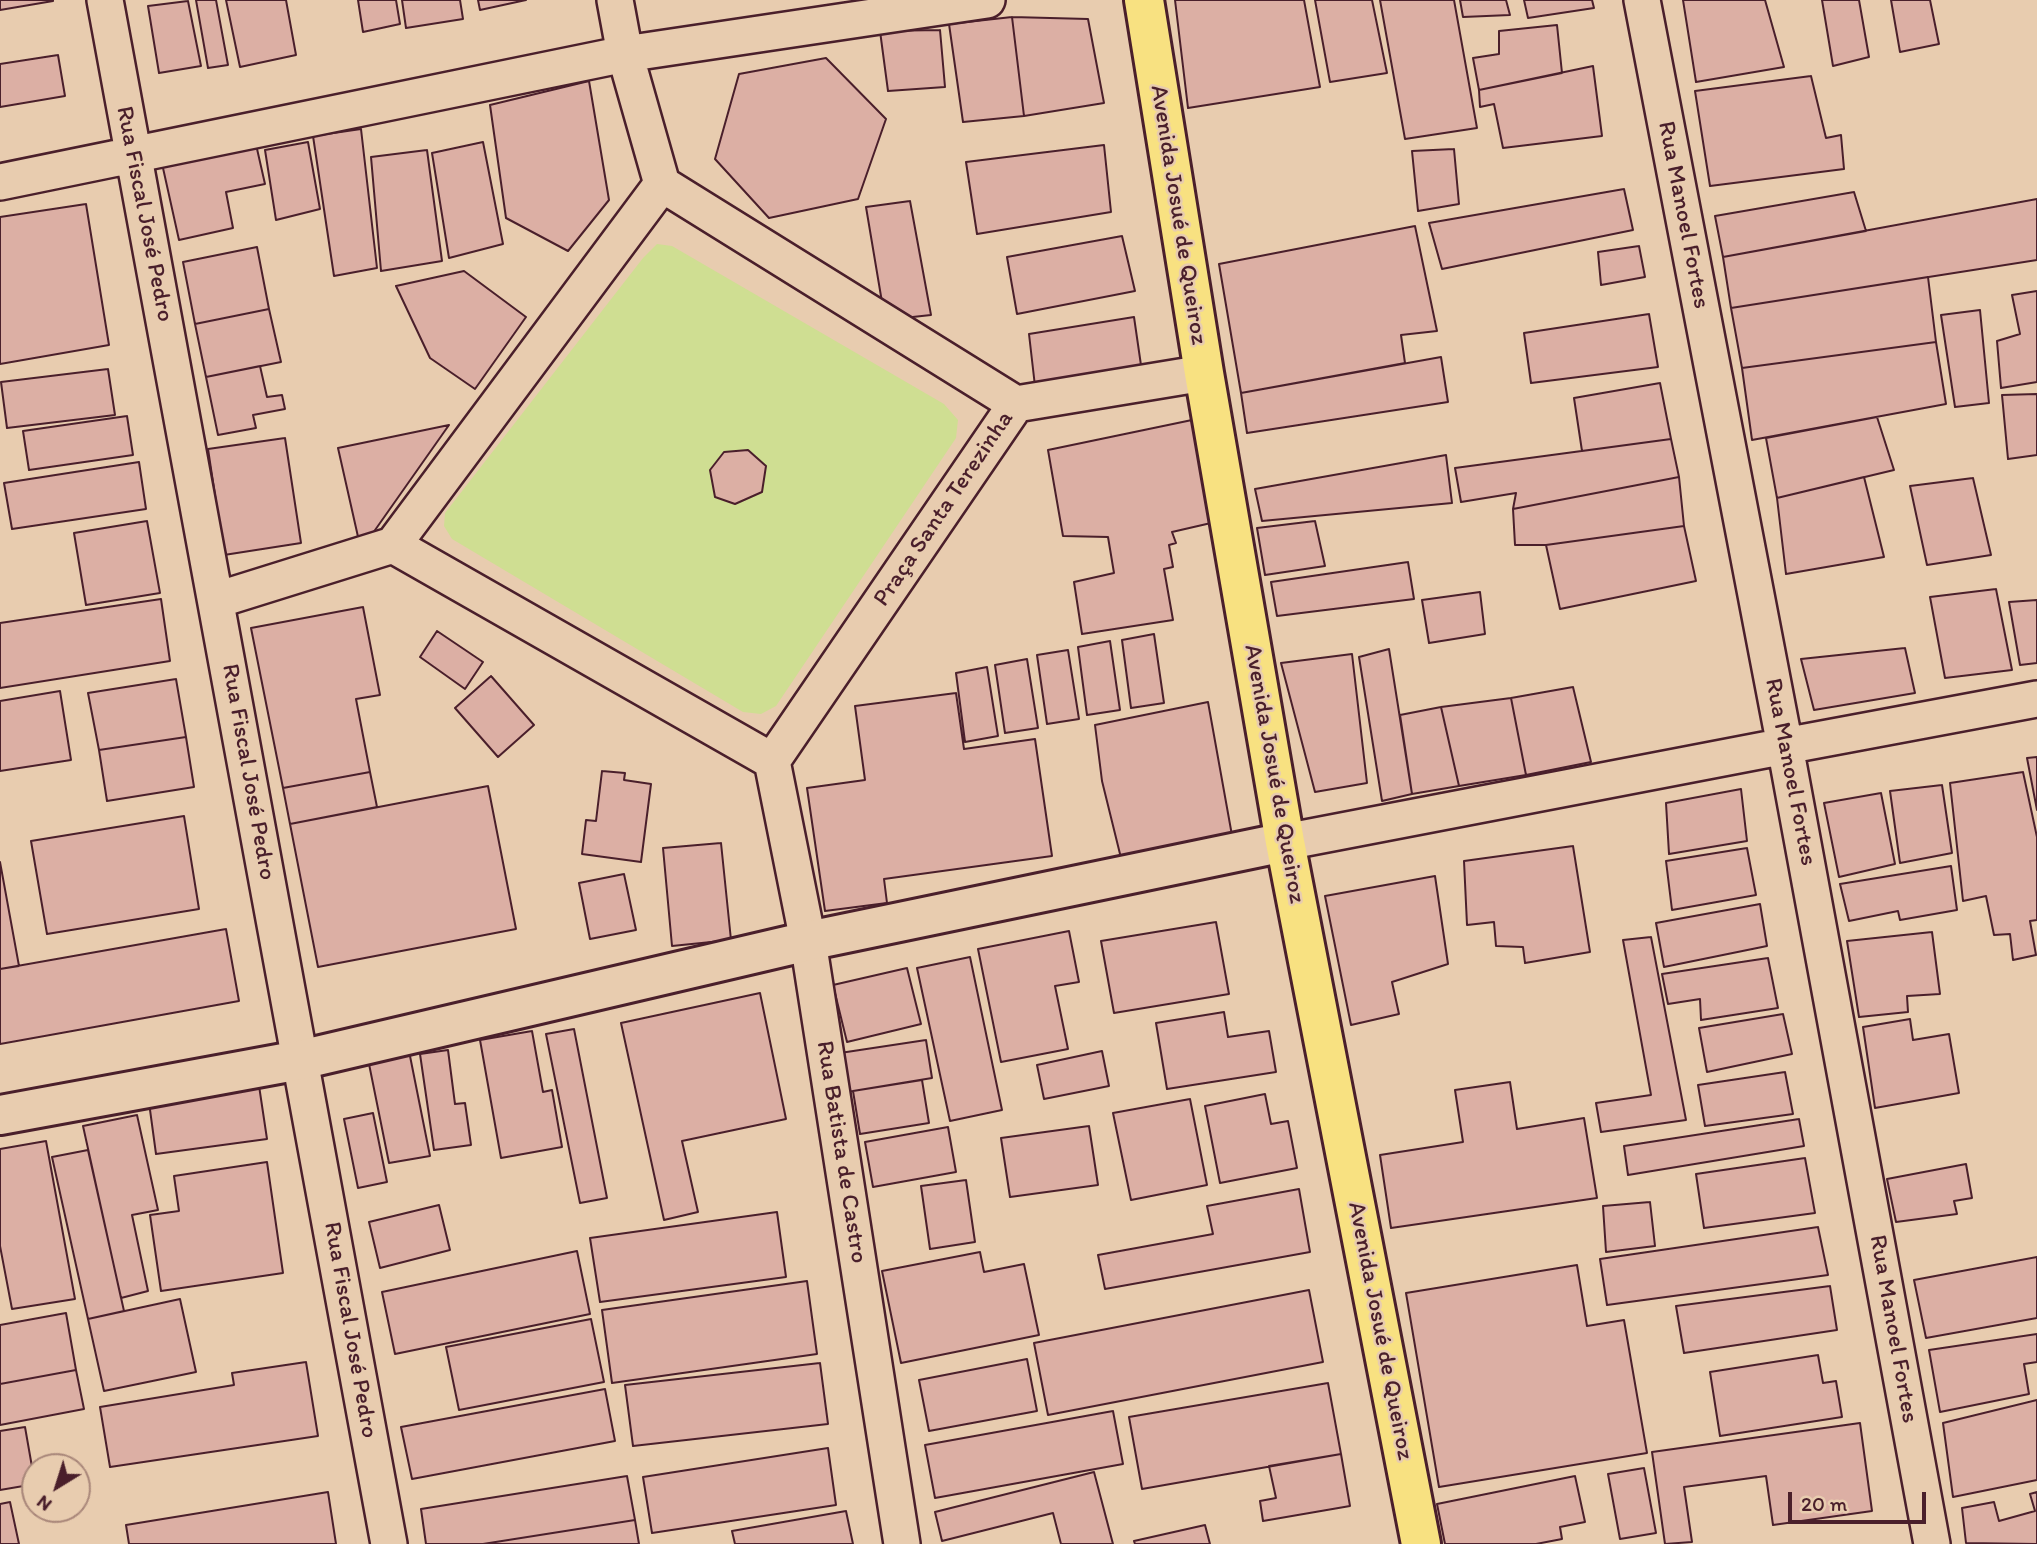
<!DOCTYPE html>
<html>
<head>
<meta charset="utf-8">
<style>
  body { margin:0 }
  #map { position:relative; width:2037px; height:1544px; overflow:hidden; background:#e8ccaf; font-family:Itim,sans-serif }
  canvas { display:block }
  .north { position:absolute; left:21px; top:1453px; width:70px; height:70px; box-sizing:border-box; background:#e8ccaf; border:2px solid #a9877a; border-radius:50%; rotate:218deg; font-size:19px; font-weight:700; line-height:28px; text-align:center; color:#4a1f2b }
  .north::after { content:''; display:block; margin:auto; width:24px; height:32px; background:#4a1f2b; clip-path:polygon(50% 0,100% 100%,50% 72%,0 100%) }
  .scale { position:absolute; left:1788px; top:1492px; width:138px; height:32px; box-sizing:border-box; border:4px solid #4a1f2b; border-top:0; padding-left:9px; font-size:21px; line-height:24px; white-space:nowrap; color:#4a1f2b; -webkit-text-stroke:5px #e8ccaf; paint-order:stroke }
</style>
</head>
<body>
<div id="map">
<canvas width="2037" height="1544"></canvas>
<div class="north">N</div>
<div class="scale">20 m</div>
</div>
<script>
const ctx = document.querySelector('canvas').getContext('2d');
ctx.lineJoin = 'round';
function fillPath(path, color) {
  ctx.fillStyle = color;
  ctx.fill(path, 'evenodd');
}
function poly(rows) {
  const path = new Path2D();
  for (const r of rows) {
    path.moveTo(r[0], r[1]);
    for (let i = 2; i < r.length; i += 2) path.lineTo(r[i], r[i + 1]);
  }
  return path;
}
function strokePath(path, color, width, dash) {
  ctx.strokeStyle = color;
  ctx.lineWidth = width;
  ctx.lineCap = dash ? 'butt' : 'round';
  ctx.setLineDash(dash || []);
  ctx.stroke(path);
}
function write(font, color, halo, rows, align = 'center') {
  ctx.font = font + ' Itim,sans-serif';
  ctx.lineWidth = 5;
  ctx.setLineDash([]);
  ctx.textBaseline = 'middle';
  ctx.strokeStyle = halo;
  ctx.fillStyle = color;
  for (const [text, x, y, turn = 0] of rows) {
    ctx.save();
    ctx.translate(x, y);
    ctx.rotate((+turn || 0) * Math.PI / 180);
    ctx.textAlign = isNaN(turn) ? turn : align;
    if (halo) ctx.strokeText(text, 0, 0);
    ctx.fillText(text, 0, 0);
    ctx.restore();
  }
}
fillPath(poly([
  [657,244,672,246,944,404,958,420,956,438,776,706,761,714,743,712,452,539,444,526,445,513,643,258]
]), '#cfde92');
const building = poly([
  [0,0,53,0,53,1,0,10,0,0],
  [196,0,216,0,228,65,208,68,196,0],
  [226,0,286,0,296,55,240,67,226,0],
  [358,0,396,0,400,24,363,32,358,0],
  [402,0,460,0,463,19,406,28,402,0],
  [478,0,526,0,480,10,478,0],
  [1175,0,1304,0,1320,87,1188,108,1175,0],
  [1315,0,1372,0,1387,73,1330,82,1315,0],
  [1380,0,1454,0,1477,128,1405,139,1380,0],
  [1460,0,1506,0,1510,15,1463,17,1460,0],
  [1524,0,1592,0,1594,8,1528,18,1524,0],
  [1683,0,1765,0,1784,67,1696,82,1683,0],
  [1822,0,1859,0,1869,57,1833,66,1822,0],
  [1891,0,1930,0,1939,44,1900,52,1891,0],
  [188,1,201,66,159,73,148,6,188,1],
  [1012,17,1088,19,1104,103,1024,116,1012,17],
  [1012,17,1024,116,963,122,949,24,1012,17],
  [1557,25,1562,73,1479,90,1473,58,1499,54,1499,31,1557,25],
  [940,30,945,87,888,91,880,31,940,30],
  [58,55,65,96,0,107,0,64,58,55],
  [826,58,886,119,858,199,769,218,715,159,739,74,826,58],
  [1593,66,1602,136,1503,148,1494,104,1480,107,1479,90,1593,66],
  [1811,76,1826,138,1841,135,1844,169,1710,186,1695,91,1811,76],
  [589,81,609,200,568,251,506,218,490,105,589,81],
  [361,129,377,268,334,276,313,136,361,129],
  [255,140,265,184,226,192,233,228,179,240,161,159,255,140],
  [308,142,320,209,276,220,265,150,308,142],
  [483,142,503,244,449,258,432,153,483,142],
  [1104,145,1111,212,977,234,966,162,1104,145],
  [1454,149,1459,204,1418,211,1412,151,1454,149],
  [427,150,442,261,381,271,371,157,427,150],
  [1624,189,1633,230,1442,269,1429,223,1624,189],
  [1854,192,1866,231,1723,257,1715,216,1854,192],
  [2037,199,2037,260,1731,308,1723,257,2037,199],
  [910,201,931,315,885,320,866,207,910,201],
  [86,204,109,345,0,364,0,217,86,204],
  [1415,226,1437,331,1401,335,1405,363,1241,393,1219,264,1415,226],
  [1122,236,1135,291,1017,314,1007,257,1122,236],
  [1639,246,1645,277,1601,285,1598,252,1639,246],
  [257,247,269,309,195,324,183,262,257,247],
  [464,271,526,317,475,389,430,358,396,286,464,271],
  [1928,277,1936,342,1742,368,1731,308,1928,277],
  [2037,291,2037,382,2001,388,1997,341,2020,334,2012,295,2037,291],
  [269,309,281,362,206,377,195,324,269,309],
  [1980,310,1989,403,1955,407,1941,315,1980,310],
  [1649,314,1658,367,1531,383,1524,333,1649,314],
  [1134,317,1143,379,1036,395,1029,334,1134,317],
  [1936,342,1946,404,1752,440,1742,368,1936,342],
  [1441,357,1448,402,1247,433,1241,393,1441,357],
  [260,366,267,397,282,395,285,409,253,415,256,428,218,435,206,377,260,366],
  [108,369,115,415,7,428,1,382,108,369],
  [1660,383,1671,439,1582,451,1574,398,1660,383],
  [2037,394,2037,455,2008,459,2002,395,2037,394],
  [127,416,133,455,29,470,23,431,127,416],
  [1877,417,1894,470,1777,498,1766,438,1877,417],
  [1192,420,1211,523,1172,532,1176,543,1169,545,1173,567,1164,569,1173,620,1082,634,1074,582,1114,573,1108,537,1063,536,1048,450,1192,420],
  [449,425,361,550,338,448,449,425],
  [285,438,301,543,224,555,208,449,285,438],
  [1671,439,1679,477,1513,509,1516,493,1461,502,1455,468,1671,439],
  [748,450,766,466,762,492,735,504,715,497,710,470,724,452,748,450],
  [1446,455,1452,503,1262,521,1255,489,1446,455],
  [139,462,146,509,12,529,4,483,139,462],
  [1679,477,1684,526,1546,545,1515,545,1513,509,1679,477],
  [1864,477,1884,557,1786,574,1777,498,1864,477],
  [1973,478,1991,555,1927,565,1910,486,1973,478],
  [147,521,160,593,86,605,74,533,147,521],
  [1315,521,1325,566,1265,575,1257,528,1315,521],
  [1684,526,1696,581,1560,609,1546,545,1684,526],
  [1408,562,1414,599,1277,616,1271,582,1408,562],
  [1996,589,2012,670,1945,678,1930,597,1996,589],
  [1480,592,1485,634,1429,643,1422,600,1480,592],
  [161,599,170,661,0,688,0,623,161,599],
  [2037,600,2037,663,2020,665,2009,602,2037,600],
  [363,607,380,695,356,699,370,772,283,788,251,628,363,607],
  [437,631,483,662,465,689,420,657,437,631],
  [1154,634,1164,703,1131,708,1122,640,1154,634],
  [1110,641,1120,710,1087,715,1078,647,1110,641],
  [1905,648,1915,693,1814,710,1801,659,1905,648],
  [1389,649,1412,794,1382,801,1359,657,1389,649],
  [1068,650,1079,719,1047,724,1037,655,1068,650],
  [1352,654,1367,783,1315,792,1281,663,1352,654],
  [1027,659,1038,728,1005,733,995,665,1027,659],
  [987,667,998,736,965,742,956,673,987,667],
  [491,676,534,725,498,757,455,708,491,676],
  [176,679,186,737,99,750,88,693,176,679],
  [1573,687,1591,762,1526,775,1511,698,1573,687],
  [60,691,71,760,0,771,0,701,60,691],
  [956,693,964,749,1035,739,1052,856,884,879,887,903,825,911,807,788,865,780,855,706,956,693],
  [1511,698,1526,775,1459,786,1441,707,1511,698],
  [1208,702,1233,841,1121,858,1102,781,1095,725,1208,702],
  [1441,707,1459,786,1412,794,1400,715,1441,707],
  [186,737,194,787,107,801,99,750,186,737],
  [2037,757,2037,810,2027,758,2037,757],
  [602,771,625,773,624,780,651,784,641,862,582,854,586,820,596,821,602,771],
  [370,772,377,807,290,824,283,788,370,772],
  [2023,772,2037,837,2037,920,2030,921,2036,955,2013,960,2010,934,1994,935,1986,896,1963,901,1950,783,2023,772],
  [1942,785,1952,853,1900,863,1890,791,1942,785],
  [488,786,516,929,318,967,290,824,488,786],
  [1741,789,1747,841,1669,854,1666,803,1741,789],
  [1881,793,1895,864,1839,877,1824,803,1881,793],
  [184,816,199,909,47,934,31,841,184,816],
  [721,843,731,940,672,946,663,848,721,843],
  [1573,846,1590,952,1525,963,1523,947,1496,946,1494,922,1467,925,1464,861,1573,846],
  [1747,848,1756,895,1672,910,1666,861,1747,848],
  [0,862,19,966,0,969,0,862],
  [1951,866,1957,910,1900,920,1898,911,1849,921,1840,884,1951,866],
  [624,874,636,930,590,939,579,883,624,874],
  [1435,876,1448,964,1392,982,1399,1014,1351,1025,1325,896,1435,876],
  [1760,904,1767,946,1664,967,1656,923,1760,904],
  [1216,922,1229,994,1114,1013,1101,941,1216,922],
  [226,929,239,1001,0,1044,0,969,226,929],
  [1069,931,1079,982,1055,986,1068,1049,1001,1062,978,949,1069,931],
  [1932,932,1940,994,1907,996,1908,1012,1859,1017,1847,941,1932,932],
  [1651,937,1686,1120,1601,1132,1596,1103,1651,1095,1623,940,1651,937],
  [970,957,1002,1110,950,1121,917,968,970,957],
  [1768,958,1778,1008,1701,1020,1700,999,1668,1004,1662,974,1768,958],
  [907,968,921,1024,847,1042,833,985,907,968],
  [760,993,786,1119,682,1141,698,1212,664,1220,621,1023,760,993],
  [1224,1012,1228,1037,1269,1031,1276,1072,1167,1089,1156,1023,1224,1012],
  [1783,1014,1792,1054,1707,1072,1699,1028,1783,1014],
  [1910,1019,1913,1040,1949,1034,1959,1093,1875,1108,1863,1027,1910,1019],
  [574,1029,607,1198,580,1203,546,1034,574,1029],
  [532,1031,543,1092,552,1090,562,1147,501,1158,480,1040,532,1031],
  [926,1040,932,1078,847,1092,840,1053,926,1040],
  [448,1050,455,1104,465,1103,471,1145,434,1150,420,1054,448,1050],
  [409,1051,430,1156,389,1163,368,1059,409,1051],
  [1102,1051,1109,1086,1044,1099,1037,1065,1102,1051],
  [1785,1072,1793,1114,1705,1126,1698,1085,1785,1072],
  [258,1079,267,1139,156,1154,148,1095,258,1079],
  [922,1080,929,1123,860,1134,853,1091,922,1080],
  [1510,1082,1517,1129,1584,1118,1597,1198,1391,1228,1380,1155,1463,1142,1455,1090,1510,1082],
  [1265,1094,1271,1124,1288,1121,1297,1168,1220,1183,1205,1106,1265,1094],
  [1190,1099,1207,1185,1131,1200,1113,1113,1190,1099],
  [373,1113,387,1182,358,1188,344,1119,373,1113],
  [137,1115,158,1210,132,1215,148,1291,121,1298,83,1126,137,1115],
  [1799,1119,1804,1146,1628,1175,1624,1146,1799,1119],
  [1089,1126,1098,1185,1010,1197,1001,1138,1089,1126],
  [948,1127,956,1172,873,1187,865,1142,948,1127],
  [46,1141,75,1299,12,1309,0,1246,0,1149,46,1141],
  [88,1150,124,1311,88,1319,52,1157,88,1150],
  [1805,1158,1815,1213,1704,1228,1696,1174,1805,1158],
  [267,1162,283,1273,161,1291,150,1215,179,1211,174,1176,267,1162],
  [1966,1164,1972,1198,1954,1201,1957,1214,1896,1222,1887,1179,1966,1164],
  [966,1180,975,1242,930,1249,921,1186,966,1180],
  [1299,1189,1310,1252,1105,1289,1098,1255,1213,1234,1207,1206,1299,1189],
  [1650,1202,1655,1246,1606,1252,1603,1206,1650,1202],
  [439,1205,450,1250,380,1268,369,1222,439,1205],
  [777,1212,786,1277,600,1302,590,1238,777,1212],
  [1818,1227,1828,1275,1607,1305,1600,1259,1818,1227],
  [577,1251,590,1314,395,1354,382,1292,577,1251],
  [980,1252,984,1272,1024,1264,1039,1335,901,1363,882,1271,980,1252],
  [2037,1257,2037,1318,1926,1338,1914,1280,2037,1257],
  [1577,1265,1587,1326,1624,1320,1647,1453,1439,1487,1406,1293,1577,1265],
  [807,1281,817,1354,612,1383,602,1310,807,1281],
  [1830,1286,1837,1330,1684,1353,1676,1306,1830,1286],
  [1309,1290,1323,1362,1048,1415,1034,1343,1309,1290],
  [180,1299,196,1372,104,1391,88,1319,180,1299],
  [66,1313,76,1370,0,1384,0,1325,66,1313],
  [591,1319,604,1382,459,1410,446,1347,591,1319],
  [2037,1334,2037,1362,2024,1364,2029,1394,1940,1412,1929,1350,2037,1334],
  [1818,1355,1823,1383,1836,1381,1842,1417,1720,1436,1710,1372,1818,1355],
  [1027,1359,1037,1411,929,1431,919,1380,1027,1359],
  [306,1362,318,1436,110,1467,100,1407,234,1385,232,1373,306,1362],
  [820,1363,828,1424,633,1446,625,1385,820,1363],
  [76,1370,84,1409,0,1425,0,1384,76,1370],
  [1328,1383,1341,1454,1142,1489,1129,1417,1328,1383],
  [605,1389,615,1441,412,1479,401,1427,605,1389],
  [2037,1400,2037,1480,1953,1497,1943,1423,2037,1400],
  [1113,1411,1123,1464,935,1498,925,1445,1113,1411],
  [1860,1423,1872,1511,1773,1525,1766,1476,1684,1487,1692,1542,1665,1544,1652,1452,1860,1423],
  [25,1427,35,1484,0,1490,0,1431,25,1427],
  [828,1448,836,1505,652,1533,643,1477,828,1448],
  [1341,1454,1350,1506,1263,1521,1260,1501,1276,1498,1269,1466,1341,1454],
  [1644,1468,1656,1533,1620,1539,1608,1474,1644,1468],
  [1094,1472,1113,1544,1061,1544,1053,1513,942,1541,935,1512,1094,1472],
  [627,1476,635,1520,483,1544,426,1544,421,1509,627,1476],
  [1575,1476,1585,1522,1560,1527,1562,1539,1536,1544,1445,1544,1437,1504,1575,1476],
  [328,1492,336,1544,129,1544,126,1525,328,1492],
  [2037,1492,2037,1544,1966,1543,1962,1508,1994,1502,1999,1521,2035,1511,2030,1494,2037,1492],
  [10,1502,19,1544,0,1544,0,1504,10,1502],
  [846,1511,853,1544,735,1544,732,1531,846,1511],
  [635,1520,639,1544,483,1544,635,1520],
  [1205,1525,1210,1544,1135,1544,1134,1541,1205,1525]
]);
fillPath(building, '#dcafa4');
strokePath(building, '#4a1f2b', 2);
const minor = poly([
  [105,0,389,1544],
  [615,0,625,54,662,184],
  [1642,0,1785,746,1932,1544],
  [0,182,625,54,987,0],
  [662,184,1016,404],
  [1016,404,1204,373],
  [393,545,662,184],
  [393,545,772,761],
  [217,600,393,545],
  [772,761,808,941,902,1544],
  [772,761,1016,404],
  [1285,842,1785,746,2037,699]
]);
const secondary = poly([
  [0,1115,300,1060,808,941,1285,842]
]);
const primary = poly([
  [1144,0,1204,373,1285,842,1421,1544]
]);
strokePath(minor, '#4a1f2b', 40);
strokePath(secondary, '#4a1f2b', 44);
strokePath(primary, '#4a1f2b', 44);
strokePath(minor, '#e8ccaf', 35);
strokePath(secondary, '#e8ccaf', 38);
strokePath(primary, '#f8e181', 38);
write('24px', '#4a1f2b', '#e8ccaf', [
  ["Rua Fiscal José Pedro",144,214,79],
  ["Avenida Josué de Queiroz",1178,215,81],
  ["Rua Manoel Fortes",1683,215,79],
  ["Praça Santa Terezinha",944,509,-56],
  ["Rua Fiscal José Pedro",248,772,80],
  ["Rua Manoel Fortes",1790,772,79],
  ["Avenida Josué de Queiroz",1274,774,80],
  ["Rua Batista de Castro",841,1152,81],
  ["Rua Manoel Fortes",1893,1329,80],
  ["Rua Fiscal José Pedro",350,1330,80],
  ["Avenida Josué de Queiroz",1380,1331,79]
]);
</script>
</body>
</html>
